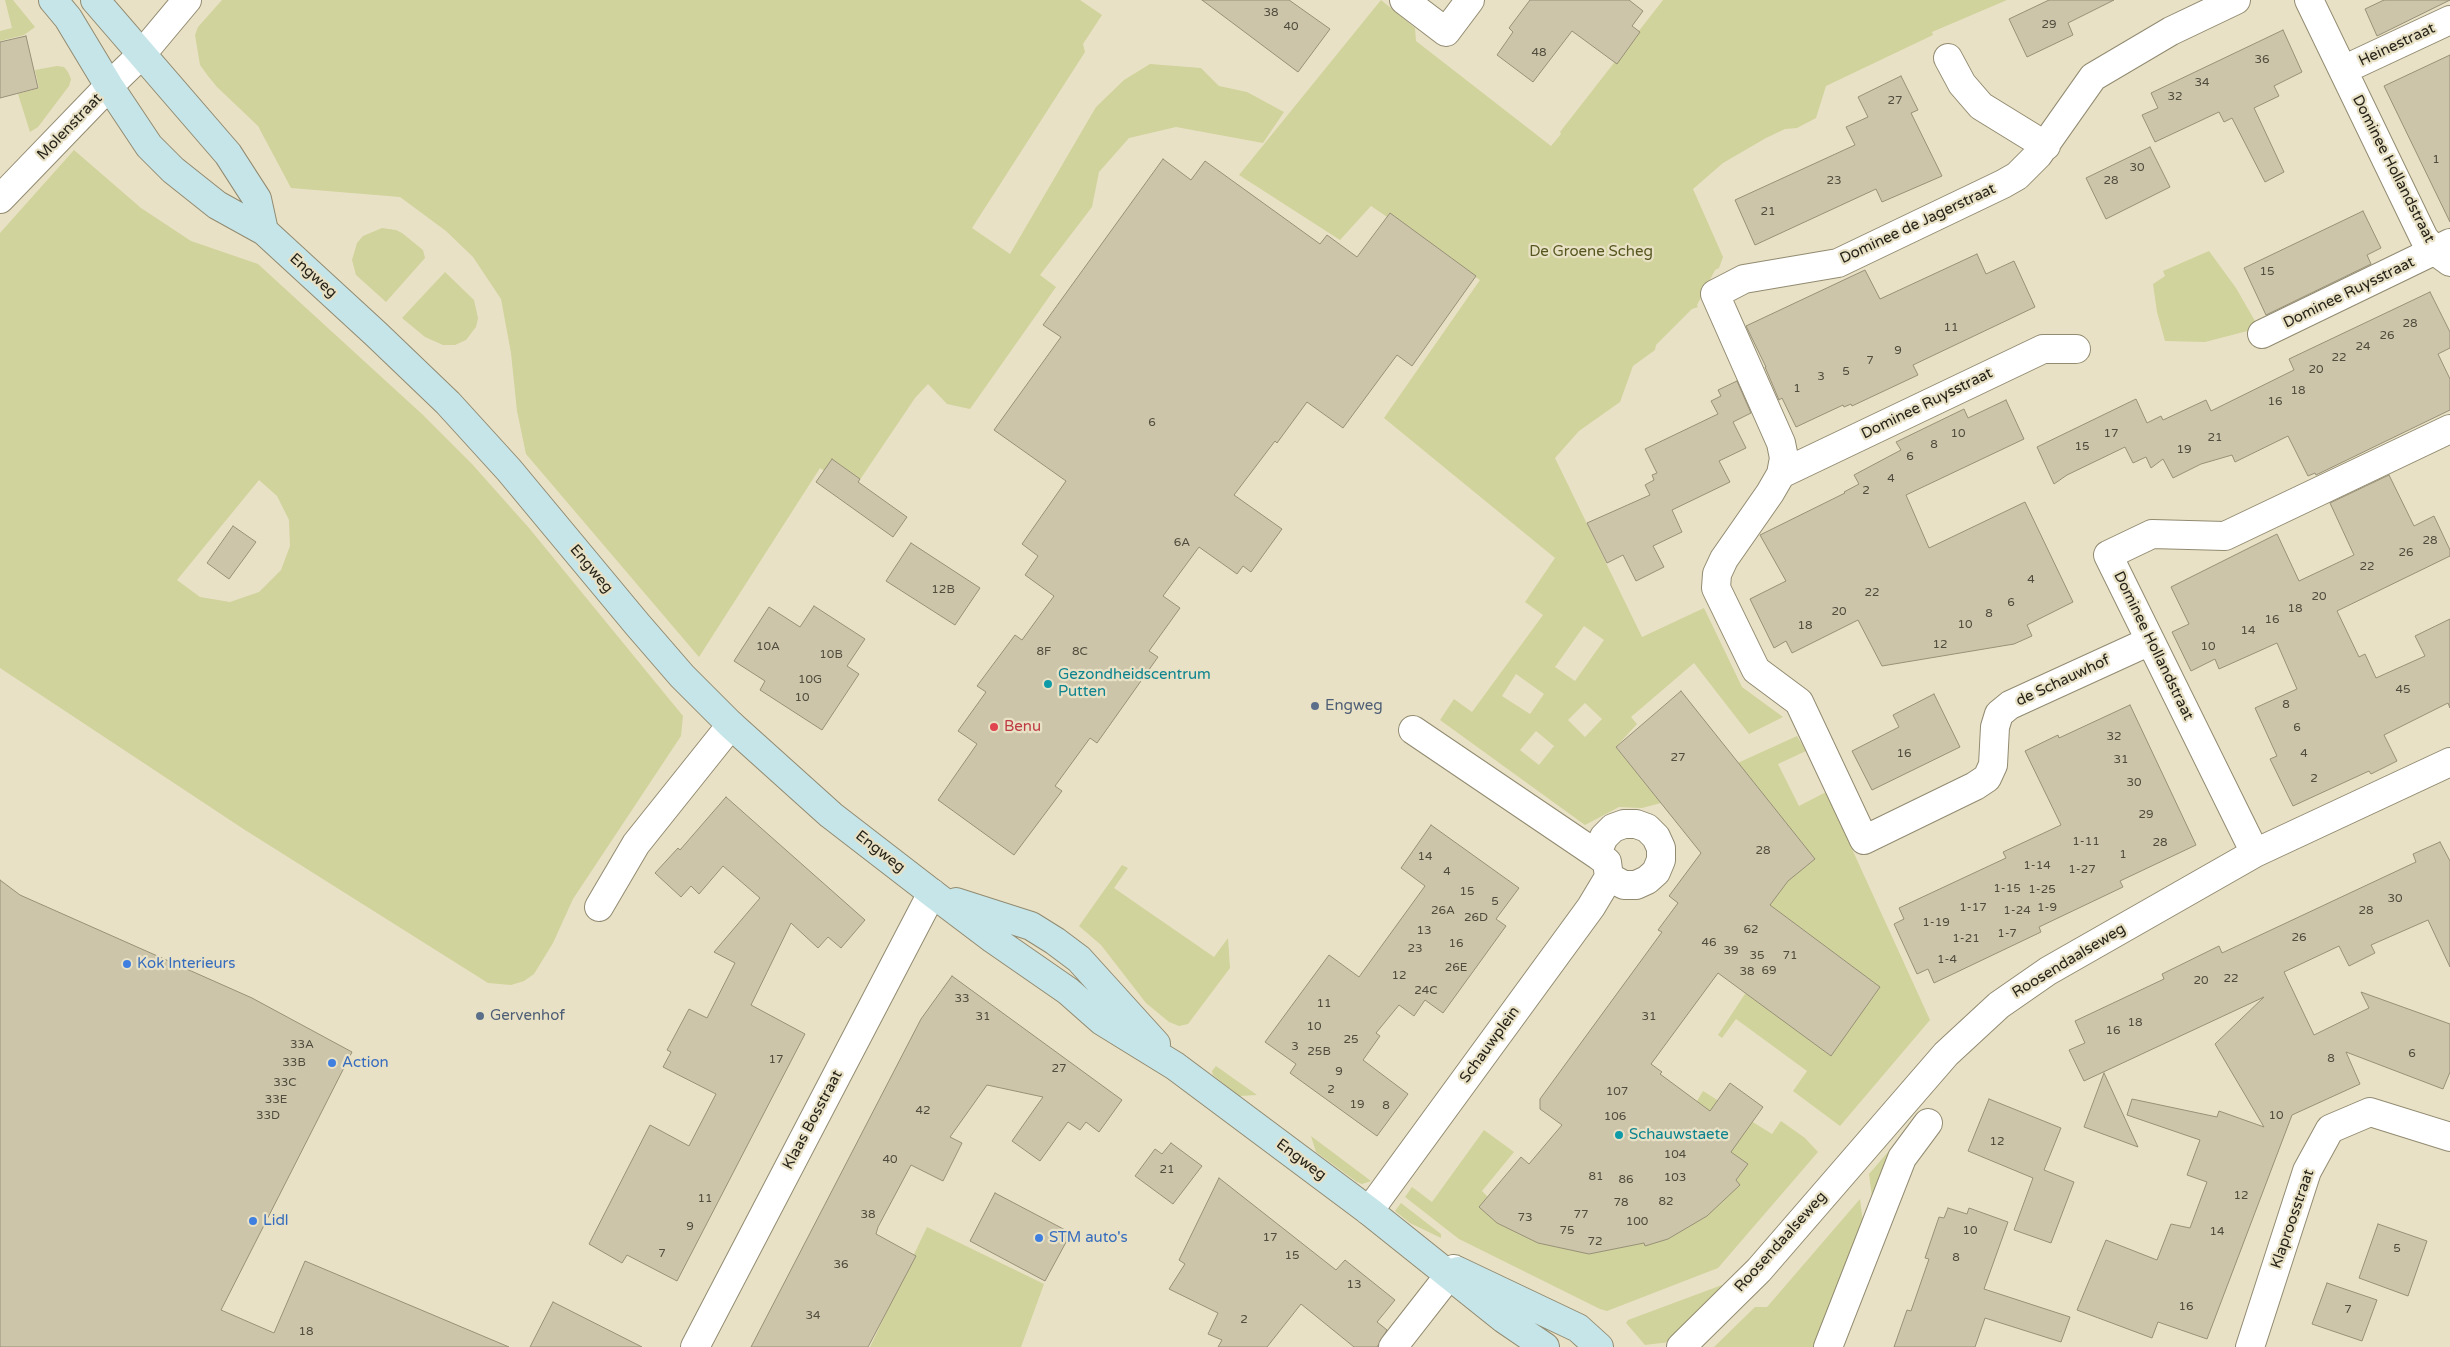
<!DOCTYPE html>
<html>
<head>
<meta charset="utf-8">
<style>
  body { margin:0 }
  canvas { display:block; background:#e8e1c5 }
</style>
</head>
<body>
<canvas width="2450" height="1347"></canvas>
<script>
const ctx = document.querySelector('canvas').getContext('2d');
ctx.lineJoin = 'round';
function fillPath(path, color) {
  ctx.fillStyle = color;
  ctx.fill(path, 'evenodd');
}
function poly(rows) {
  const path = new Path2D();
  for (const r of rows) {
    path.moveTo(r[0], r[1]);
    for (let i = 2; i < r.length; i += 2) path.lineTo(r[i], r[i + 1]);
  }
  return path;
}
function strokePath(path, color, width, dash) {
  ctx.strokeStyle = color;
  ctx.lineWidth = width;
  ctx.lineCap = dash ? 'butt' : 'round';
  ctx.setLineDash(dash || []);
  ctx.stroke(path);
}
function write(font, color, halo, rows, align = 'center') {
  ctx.font = font + ' "Varela Round",sans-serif';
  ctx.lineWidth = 4.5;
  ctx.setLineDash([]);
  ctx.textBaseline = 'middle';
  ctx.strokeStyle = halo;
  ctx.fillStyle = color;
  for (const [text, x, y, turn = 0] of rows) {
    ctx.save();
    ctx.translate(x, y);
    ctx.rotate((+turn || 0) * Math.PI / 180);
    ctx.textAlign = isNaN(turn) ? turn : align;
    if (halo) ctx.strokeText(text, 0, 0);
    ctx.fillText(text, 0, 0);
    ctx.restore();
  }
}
fillPath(poly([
  [5,0,13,0,35,27,24,35,0,41,0,31,12,28],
  [222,0,1080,0,1102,15,1083,44,1085,52,972,228,1010,254,1096,107,1124,80,1150,64,1201,68,1219,86,1247,92,1284,112,1263,143,1176,127,1129,138,1099,172,1092,207,1040,275,1056,287,970,409,947,404,928,384,915,398,853,490,820,468,699,657,526,454,517,411,511,353,501,299,473,257,446,231,400,197,291,188,258,126,217,87,208,76,200,65,195,35,198,27],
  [1381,0,1415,28,1416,41,1551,146,1561,134,1560,132,1663,0,2007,0,1932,32,1933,35,1826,86,1816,118,1797,128,1785,129,1766,138,1723,163,1693,189,1723,257,1719,268,1715,270,1697,305,1698,307,1692,309,1656,345,1655,350,1633,366,1620,402,1579,431,1555,458,1642,637,1704,608,1742,687,1783,717,1749,734,1694,663,1631,717,1637,724,1616,747,1661,803,1642,808,1619,807,1585,825,1440,720,1454,699,1472,712,1543,615,1525,602,1555,558,1384,418,1480,280,1371,206,1340,240,1239,175],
  [1584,626,1604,640,1575,681,1555,667],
  [1516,674,1544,694,1530,714,1502,696],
  [1585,703,1602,719,1585,737,1568,720],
  [1536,731,1554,746,1539,765,1520,750],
  [57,66,64,67,68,72,71,79,69,86,38,127,30,132,18,94,39,88,35,70],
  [74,150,141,208,191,241,258,264,423,415,472,464,529,528,683,716,681,736,573,899,553,943,534,974,524,981,511,985,488,983,245,830,0,668,0,233],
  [259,480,277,496,289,520,290,546,281,570,259,592,230,602,200,597,177,580],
  [382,228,396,230,402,233,423,250,425,258,386,302,356,275,352,260,357,243,363,236],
  [2209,251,2236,288,2259,328,2205,342,2165,341,2157,312,2153,284,2165,276,2163,271],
  [445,272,474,300,478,318,476,327,466,340,455,345,443,345,425,337,402,318],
  [1797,736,1806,751,1778,764,1799,806,1826,792,1930,1020,1840,1126,1793,1091,1807,1071,1736,1019,1722,1038,1718,1035,1790,925,1761,907,1731,766],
  [1122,865,1128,868,1114,888,1214,957,1228,938,1230,968,1188,1024,1179,1026,1169,1022,1146,1003,1101,945,1079,926],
  [1216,1066,1257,1095,1239,1096,1213,1075,1212,1071],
  [1703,1091,1772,1134,1781,1121,1805,1138,1818,1152,1718,1268,1607,1311,1600,1309,1459,1239,1405,1197,1412,1187,1432,1202,1484,1130,1514,1152,1482,1191,1491,1200,1690,1113],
  [1926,1108,1940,1114,1938,1118,1873,1205,1869,1174],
  [1311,1136,1371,1181,1362,1184,1357,1182,1316,1152],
  [1860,1199,1864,1231,1819,1347,1714,1347,1755,1307,1767,1307],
  [1401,1203,1441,1234,1441,1238,1410,1223,1395,1211],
  [927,1227,1044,1284,1021,1347,870,1347],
  [1722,1285,1719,1293,1670,1342,1645,1345,1626,1323,1628,1320]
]), '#d0d39b');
const building = poly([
  [1202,0,1289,0,1330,29,1298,72,1202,0],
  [1530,0,1629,0,1643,11,1632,26,1640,32,1617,64,1572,31,1533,82,1497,55,1513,32,1509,28,1530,0],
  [2049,0,2114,0,2068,23,2073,35,2027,57,2009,19,2049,0],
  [2384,0,2450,0,2377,36,2365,9,2384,0],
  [2283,30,2302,72,2274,86,2279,96,2254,108,2284,172,2265,182,2232,118,2224,122,2219,112,2155,142,2142,115,2158,108,2151,93,2283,30],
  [26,36,38,88,0,98,0,42,26,36],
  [2450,55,2450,222,2384,86,2450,55],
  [1901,76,1918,110,1911,113,1942,176,1882,202,1876,189,1755,245,1735,200,1855,145,1846,127,1868,117,1858,97,1901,76],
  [2150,147,2170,187,2106,219,2086,178,2150,147],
  [1163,159,1191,180,1205,161,1320,244,1327,235,1357,257,1390,213,1476,276,1412,366,1397,355,1343,428,1307,402,1277,443,1275,441,1234,495,1282,529,1251,572,1243,566,1237,574,1199,547,1163,596,1180,608,1149,651,1158,657,1097,743,1090,738,1055,786,1062,791,1014,855,938,800,977,744,958,731,986,692,977,686,1015,635,1022,640,1054,596,1025,575,1038,556,1022,544,1066,481,994,430,1061,337,1043,325,1163,159],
  [2363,211,2381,248,2367,255,2371,264,2266,315,2244,268,2363,211],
  [1977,254,1986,274,2014,261,2035,307,1913,365,1918,375,1852,406,1851,404,1844,407,1843,405,1796,427,1782,398,1779,400,1765,367,1766,367,1746,326,1865,270,1880,299,1977,254],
  [2430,292,2450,332,2450,348,2438,354,2450,379,2450,410,2316,475,2315,473,2308,476,2288,436,2235,462,2232,455,2201,464,2173,478,2163,459,2151,468,2146,457,2133,463,2125,447,2067,475,2054,484,2037,447,2136,399,2147,423,2161,416,2163,420,2206,400,2211,411,2294,370,2289,359,2430,292],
  [1737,381,1751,413,1733,422,1746,448,1719,461,1730,482,1672,510,1682,532,1653,546,1664,567,1636,581,1623,555,1607,563,1587,523,1650,495,1645,485,1654,480,1652,475,1657,473,1645,449,1718,414,1711,401,1721,396,1718,390,1737,381],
  [2006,400,2024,439,1906,495,1929,548,2025,502,2073,602,2027,625,2032,636,2014,644,1882,666,1858,620,1792,653,1786,641,1774,648,1750,599,1786,581,1760,535,1845,493,1844,492,1859,484,1854,475,1901,450,1896,442,1964,409,1968,418,2006,400],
  [832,459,860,479,858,482,907,517,893,537,816,482,832,459],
  [2389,475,2414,526,2434,516,2450,550,2450,556,2337,611,2359,657,2365,654,2376,678,2425,656,2415,636,2450,619,2450,708,2448,703,2384,735,2397,761,2371,774,2369,771,2293,806,2270,759,2277,756,2255,708,2297,689,2277,643,2219,669,2215,659,2191,671,2172,632,2189,624,2171,587,2277,534,2299,581,2354,555,2330,503,2389,475],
  [233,526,256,542,229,579,207,563,233,526],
  [911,543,980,588,955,625,886,581,911,543],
  [814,606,865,639,847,666,859,674,822,730,760,690,765,681,734,661,769,607,800,627,814,606],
  [1681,691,1815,859,1788,881,1770,905,1880,987,1831,1056,1718,973,1651,1064,1662,1072,1660,1074,1710,1111,1730,1083,1763,1107,1731,1152,1748,1164,1736,1180,1740,1185,1707,1216,1668,1239,1645,1246,1644,1243,1589,1254,1538,1243,1497,1223,1479,1207,1521,1157,1529,1164,1562,1125,1540,1109,1540,1099,1662,932,1658,930,1678,903,1669,896,1701,853,1616,747,1681,691],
  [1934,694,1960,747,1872,790,1852,751,1899,727,1893,715,1934,694],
  [2130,705,2196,845,2120,881,2123,887,2039,927,2041,932,1934,983,1928,969,1917,974,1894,924,1904,919,1899,908,2006,858,2003,852,2061,825,2025,751,2058,735,2059,738,2130,705],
  [726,797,865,920,841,948,828,937,818,948,791,923,751,1005,805,1034,677,1281,627,1255,622,1263,589,1244,650,1125,689,1146,716,1094,663,1067,671,1052,667,1050,689,1009,707,1018,735,963,714,952,760,898,723,866,699,894,691,886,681,897,655,873,678,848,680,850,726,797],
  [1431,825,1519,888,1496,919,1506,926,1443,1013,1425,1000,1414,1016,1399,1005,1376,1033,1380,1036,1363,1060,1408,1094,1377,1136,1290,1073,1296,1064,1265,1042,1329,955,1359,977,1425,886,1401,868,1431,825],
  [2440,842,2450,861,2450,967,2428,920,2371,945,2375,953,2349,966,2339,946,2284,972,2314,1035,2369,1008,2361,992,2450,1024,2450,1072,2443,1089,2346,1052,2360,1084,2292,1115,2207,1339,2158,1322,2152,1338,2077,1310,2106,1240,2157,1260,2171,1224,2190,1228,2207,1182,2187,1175,2200,1140,2127,1115,2132,1099,2217,1117,2219,1111,2264,1127,2215,1044,2264,997,2084,1081,2069,1050,2085,1043,2075,1021,2164,979,2162,974,2219,946,2222,953,2416,862,2413,854,2440,842],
  [0,880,20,895,252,998,352,1052,221,1310,274,1333,305,1261,509,1347,0,1347,0,880],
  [952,976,1122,1100,1099,1132,1086,1122,1080,1130,1068,1122,1040,1161,1012,1141,1043,1097,987,1085,950,1137,962,1143,943,1181,911,1165,878,1227,876,1234,916,1256,868,1347,751,1347,921,1019,952,976],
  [2104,1073,2138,1147,2084,1127,2104,1073],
  [1989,1099,2061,1128,2044,1170,2074,1182,2051,1243,2014,1230,2033,1178,1968,1151,1989,1099],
  [1171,1143,1202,1166,1173,1204,1135,1176,1155,1149,1162,1154,1171,1143],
  [1219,1178,1336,1270,1345,1260,1395,1300,1377,1322,1387,1330,1377,1347,1354,1347,1301,1304,1267,1347,1218,1347,1222,1340,1208,1334,1218,1313,1169,1289,1185,1264,1179,1260,1219,1178],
  [995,1193,1071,1233,1045,1281,970,1241,995,1193],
  [1948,1208,1967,1214,1969,1208,2008,1222,1984,1289,2070,1317,2061,1342,1985,1318,1975,1347,1894,1347,1907,1310,1911,1311,1929,1259,1925,1258,1939,1217,1944,1218,1948,1208],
  [2378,1224,2427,1241,2408,1296,2359,1278,2378,1224],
  [2327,1283,2377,1300,2362,1341,2312,1324,2327,1283],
  [553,1302,642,1347,530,1347,553,1302]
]);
fillPath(building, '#ccc5aa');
strokePath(building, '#989178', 1);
const street = poly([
  [1404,0,1446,32,1470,0],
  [2309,0,2424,238,2435,251,2450,262],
  [1948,58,1962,84,1981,106,2046,146],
  [2343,70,2450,20],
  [0,199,109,86,141,55,187,0],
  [2262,334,2450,243],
  [1781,474,2043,349,2076,349],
  [2150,641,2010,705,1999,714,1995,727,1993,765,1987,778,1975,786,1864,840,1799,702,1756,670,1716,588,1717,574,1724,559,1770,493,1781,474,1784,458,1781,443,1715,294,1744,279,1838,263,2003,184,2017,176,2038,155,2093,77,2171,31,2236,0],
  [2255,853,2108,555,2152,534,2225,536,2450,429],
  [1599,856,1599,848,1604,837,1613,828,1624,824,1636,824,1647,828,1656,837,1661,848,1661,860,1656,872,1647,880,1636,885,1624,885,1609,877],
  [599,907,636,844,731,725],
  [1369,1211,1591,907,1609,877,1607,862,1599,856,1413,730],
  [695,1347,932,893],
  [1393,1347,1454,1269],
  [1681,1347,1759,1270,1946,1054,1999,1005,2048,971,2255,853,2450,762],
  [1828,1347,1902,1158,1928,1123],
  [2250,1347,2307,1171,2330,1129,2370,1112,2450,1137]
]);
const secondary = poly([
  [53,0,68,18,109,86,149,146,173,170,217,205,264,231,376,334,448,403,509,470,637,624,682,676,731,725,831,815,932,893,993,939,1068,991,1102,1021,1175,1066,1369,1211,1504,1319,1545,1347],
  [95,0,228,154,257,199,264,231],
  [956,902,1031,926,1055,941,1079,959,1156,1044],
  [1458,1271,1578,1328,1599,1347]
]);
strokePath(street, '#928b71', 30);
strokePath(secondary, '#928b71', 30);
strokePath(street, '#fff', 28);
strokePath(secondary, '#c5e5e8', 28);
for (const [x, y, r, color] of [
  [1048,684,5,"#0f9aa8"],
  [1315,706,5,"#5c6f8a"],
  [994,727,5,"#e0444e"],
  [127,964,5,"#3f7fe0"],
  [480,1016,5,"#5c6f8a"],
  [332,1063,5,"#3f7fe0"],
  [1619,1135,5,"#0f9aa8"],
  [253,1221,5,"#3f7fe0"],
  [1039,1238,5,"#3f7fe0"]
]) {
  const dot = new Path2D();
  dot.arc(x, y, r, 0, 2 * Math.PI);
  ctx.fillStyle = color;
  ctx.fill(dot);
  strokePath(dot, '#e8e1c5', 2);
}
write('12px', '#504c3d', null, [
  ["38",1271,13],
  ["29",2049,25],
  ["40",1291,27],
  ["48",1539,53],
  ["36",2262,60],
  ["34",2202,83],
  ["32",2175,97],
  ["27",1895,101],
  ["1",2436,160],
  ["30",2137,168],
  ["23",1834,181],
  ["28",2111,181],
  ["21",1768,212],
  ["15",2267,272],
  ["28",2410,324],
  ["11",1951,328],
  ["26",2387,336],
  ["24",2363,347],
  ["9",1898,351],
  ["22",2339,358],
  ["7",1870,361],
  ["20",2316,370],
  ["5",1846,372],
  ["3",1821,377],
  ["1",1797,389],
  ["18",2298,391],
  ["16",2275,402],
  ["6",1152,423],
  ["10",1958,434],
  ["17",2111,434],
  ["21",2215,438],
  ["8",1934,445],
  ["15",2082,447],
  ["19",2184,450],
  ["6",1910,457],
  ["4",1891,479],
  ["2",1866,491],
  ["28",2430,541],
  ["6A",1182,543],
  ["26",2406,553],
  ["22",2367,567],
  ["4",2031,580],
  ["12B",943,590],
  ["22",1872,593],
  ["20",2319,597],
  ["6",2011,603],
  ["18",2295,609],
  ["20",1839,612],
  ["8",1989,614],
  ["16",2272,620],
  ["10",1965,625],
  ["18",1805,626],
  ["14",2248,631],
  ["12",1940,645],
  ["10A",768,647],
  ["10",2208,647],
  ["8F",1044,652],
  ["8C",1080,652],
  ["10B",831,655],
  ["10G",810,680],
  ["45",2403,690],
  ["10",802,698],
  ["8",2286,705],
  ["6",2297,728],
  ["32",2114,737],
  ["16",1904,754],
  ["4",2304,754],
  ["27",1678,758],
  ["31",2121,760],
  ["2",2314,779],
  ["30",2134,783],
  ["29",2146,815],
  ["1-11",2086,842],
  ["28",2160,843],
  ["28",1763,851],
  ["1",2123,855],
  ["14",1425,857],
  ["1-14",2037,866],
  ["1-27",2082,870],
  ["4",1447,872],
  ["1-15",2007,889],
  ["1-25",2042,890],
  ["15",1467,892],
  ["30",2395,899],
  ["5",1495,902],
  ["1-17",1973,908],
  ["1-9",2047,908],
  ["26A",1443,911],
  ["1-24",2017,911],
  ["28",2366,911],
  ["26D",1476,918],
  ["1-19",1936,923],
  ["62",1751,930],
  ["13",1424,931],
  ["1-7",2007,934],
  ["26",2299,938],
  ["1-21",1966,939],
  ["46",1709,943],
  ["16",1456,944],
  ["23",1415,949],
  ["39",1731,951],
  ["35",1757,956],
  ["71",1790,956],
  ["1-4",1947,960],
  ["26E",1456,968],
  ["69",1769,971],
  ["38",1747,972],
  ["12",1399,976],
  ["22",2231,979],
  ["20",2201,981],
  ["24C",1426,991],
  ["33",962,999],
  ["11",1324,1004],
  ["31",983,1017],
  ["31",1649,1017],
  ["18",2135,1023],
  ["10",1314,1027],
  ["16",2113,1031],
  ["25",1351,1040],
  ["33A",302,1045],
  ["3",1295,1047],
  ["25B",1319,1052],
  ["6",2412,1054],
  ["8",2331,1059],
  ["17",776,1060],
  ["33B",294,1063],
  ["27",1059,1069],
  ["9",1339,1072],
  ["33C",285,1083],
  ["2",1331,1090],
  ["107",1617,1092],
  ["33E",276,1100],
  ["19",1357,1105],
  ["8",1386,1106],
  ["42",923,1111],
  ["33D",268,1116],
  ["10",2276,1116],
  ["106",1615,1117],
  ["12",1997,1142],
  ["104",1675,1155],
  ["40",890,1160],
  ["21",1167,1170],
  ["81",1596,1177],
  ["103",1675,1178],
  ["86",1626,1180],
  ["12",2241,1196],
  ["11",705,1199],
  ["82",1666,1202],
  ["78",1621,1203],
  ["38",868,1215],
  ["77",1581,1215],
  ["73",1525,1218],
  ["100",1637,1222],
  ["9",690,1227],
  ["75",1567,1231],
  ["10",1970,1231],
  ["14",2217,1232],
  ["17",1270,1238],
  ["72",1595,1242],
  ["5",2397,1249],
  ["7",662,1254],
  ["15",1292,1256],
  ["8",1956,1258],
  ["36",841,1265],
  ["13",1354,1285],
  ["16",2186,1307],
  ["7",2348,1310],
  ["34",813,1316],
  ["2",1244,1320],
  ["18",306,1332]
]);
write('15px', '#262319', '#e8e1c5', [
  ["Heinestraat",2397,45,-25],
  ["Molenstraat",70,127,-46],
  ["Dominee Hollandstraat",2393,169,63],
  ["Dominee de Jagerstraat",1918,224,-25],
  ["Engweg",313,276,42],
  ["Dominee Ruysstraat",2349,293,-26],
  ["Dominee Ruysstraat",1927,404,-26],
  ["Engweg",591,569,50],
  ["Dominee Hollandstraat",2153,646,64],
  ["de Schauwhof",2063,681,-25],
  ["Engweg",880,852,38],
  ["Roosendaalseweg",2069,961,-31],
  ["Schauwplein",1490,1045,-54],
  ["Klaas Bosstraat",813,1120,-62],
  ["Engweg",1301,1160,37],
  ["Klaproosstraat",2293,1219,-71],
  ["Roosendaalseweg",1781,1242,-48]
]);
write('15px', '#55571f', '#e8e1c5', [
  ["De Groene Scheg",1591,252]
]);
write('15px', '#0d838f', '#e8e1c5', [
  ["Gezondheidscentrum",1058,675],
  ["Putten",1058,692],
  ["Schauwstaete",1629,1135]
], 'left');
write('15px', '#4e5e75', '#e8e1c5', [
  ["Engweg",1325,706],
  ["Gervenhof",490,1016]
], 'left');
write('15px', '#be3a42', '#e8e1c5', [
  ["Benu",1004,727]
], 'left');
write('15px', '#366cbe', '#e8e1c5', [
  ["Kok Interieurs",137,964],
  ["Action",342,1063],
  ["Lidl",263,1221],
  ["STM auto's",1049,1238]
], 'left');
</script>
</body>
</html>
